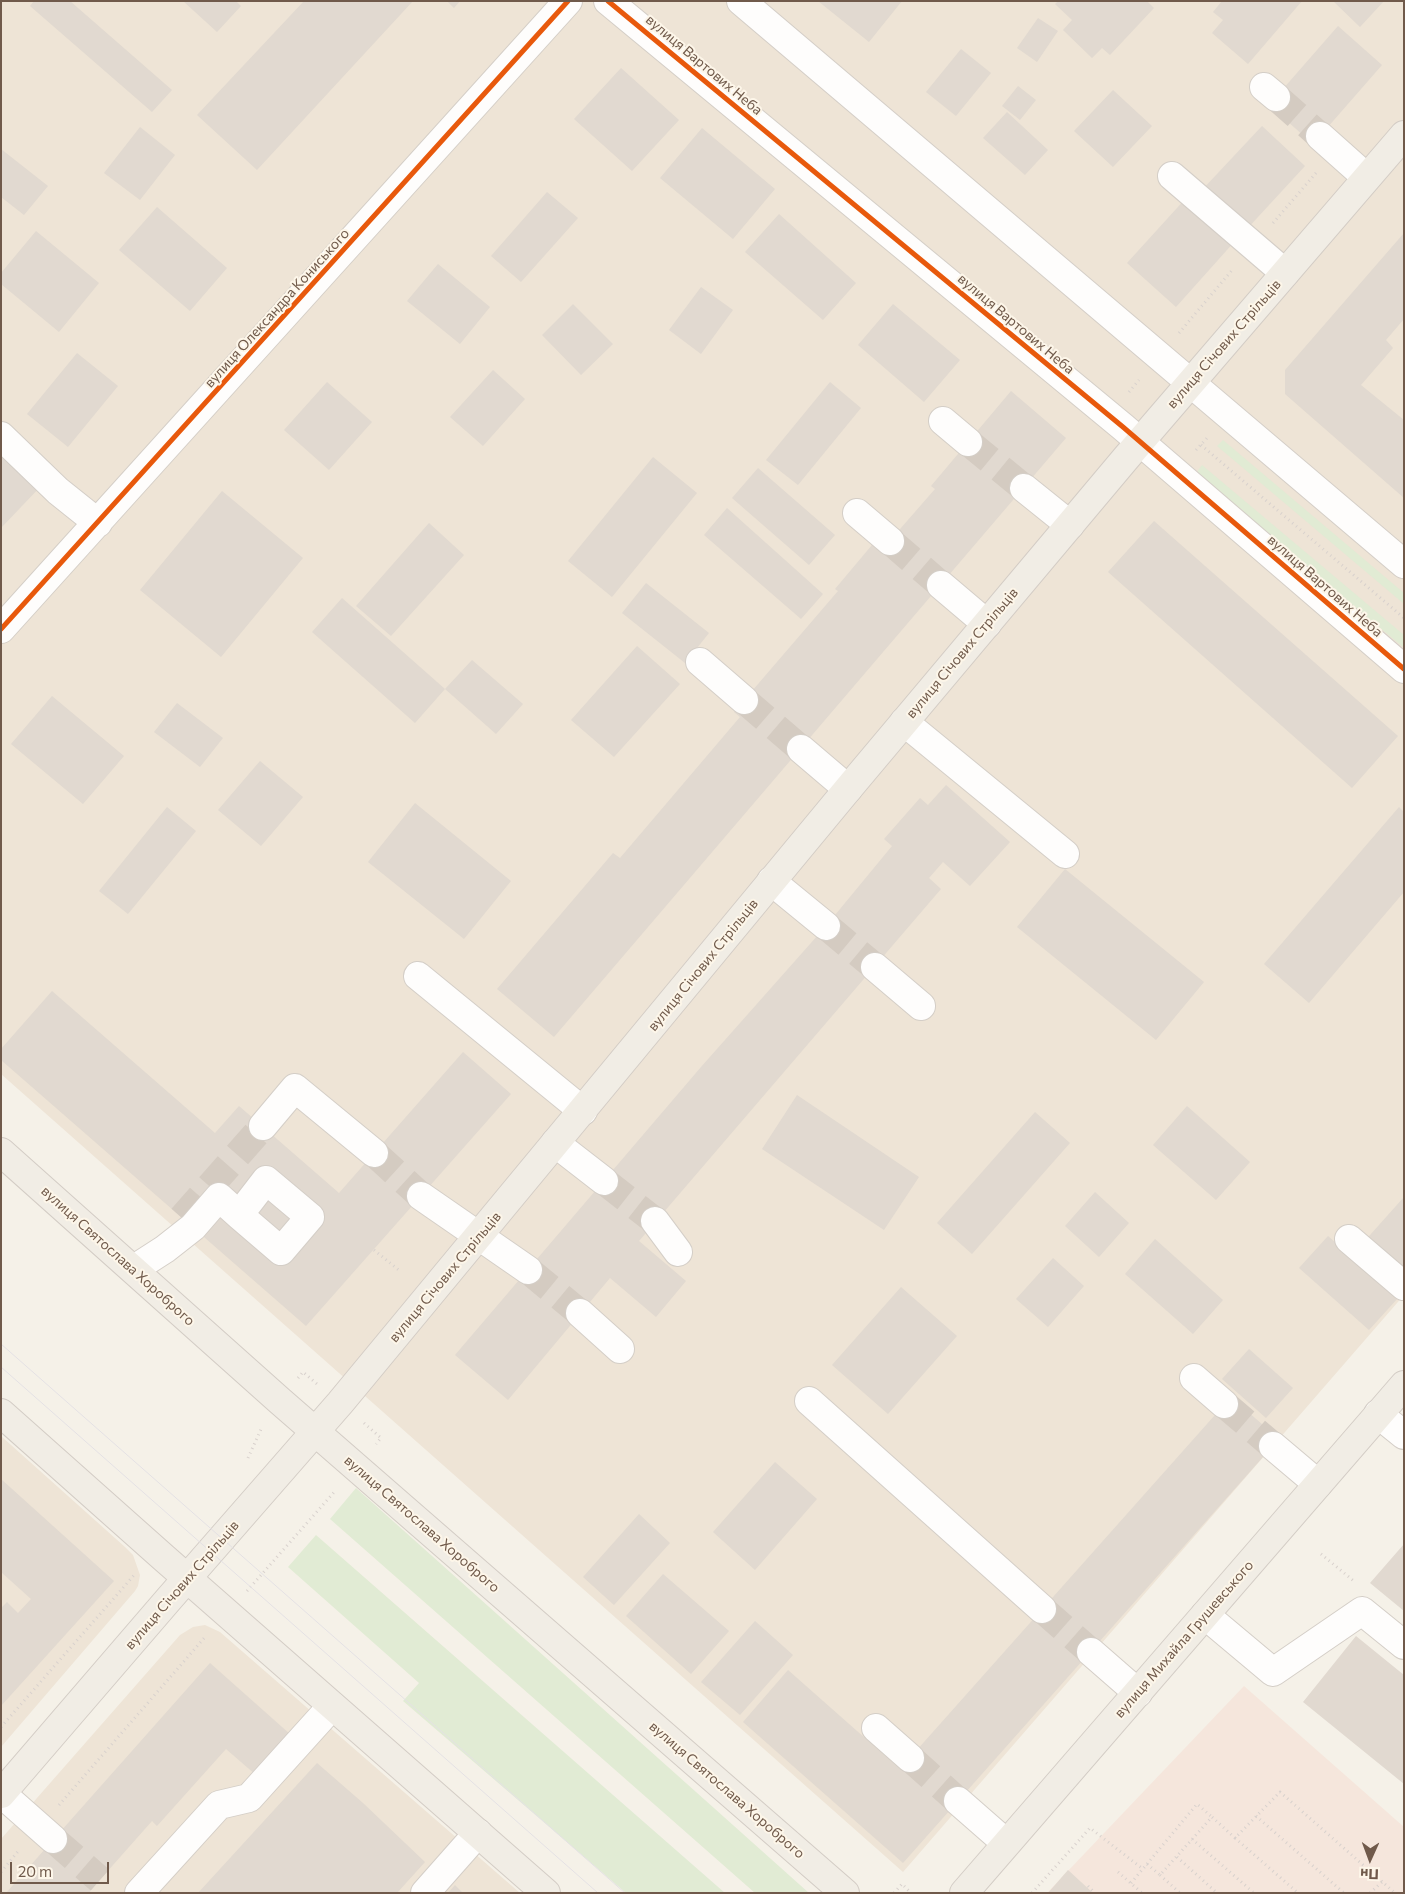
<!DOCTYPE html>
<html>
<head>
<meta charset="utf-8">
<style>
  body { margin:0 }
  #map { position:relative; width:1405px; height:1894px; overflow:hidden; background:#f5f1e8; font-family:Commissioner,sans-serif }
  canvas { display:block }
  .frame { position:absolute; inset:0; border:2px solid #705a4b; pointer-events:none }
  .north { position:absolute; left:1345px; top:1834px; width:50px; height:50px; -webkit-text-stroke:4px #fdf6e9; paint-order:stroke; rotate:182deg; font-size:14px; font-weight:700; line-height:20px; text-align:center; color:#705a4b }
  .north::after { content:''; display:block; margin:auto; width:18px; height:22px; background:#705a4b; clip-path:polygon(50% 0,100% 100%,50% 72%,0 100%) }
  .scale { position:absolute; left:10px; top:1862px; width:99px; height:22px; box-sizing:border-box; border:2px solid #705a4b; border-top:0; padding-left:6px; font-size:15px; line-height:18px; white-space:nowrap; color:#705a4b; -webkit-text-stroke:4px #fdf6e9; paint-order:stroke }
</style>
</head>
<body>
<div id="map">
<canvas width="1405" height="1894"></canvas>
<div class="frame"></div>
<div class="north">Пн</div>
<div class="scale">20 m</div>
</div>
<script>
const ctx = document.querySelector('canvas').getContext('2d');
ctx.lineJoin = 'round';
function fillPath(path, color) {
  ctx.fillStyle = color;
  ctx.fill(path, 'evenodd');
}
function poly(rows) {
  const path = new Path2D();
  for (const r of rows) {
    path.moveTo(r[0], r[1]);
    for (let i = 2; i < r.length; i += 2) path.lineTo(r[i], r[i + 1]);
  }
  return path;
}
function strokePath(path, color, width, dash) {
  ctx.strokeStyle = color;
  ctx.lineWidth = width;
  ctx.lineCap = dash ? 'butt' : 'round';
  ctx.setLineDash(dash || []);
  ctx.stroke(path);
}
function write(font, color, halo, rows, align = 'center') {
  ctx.font = font + ' Commissioner,sans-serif';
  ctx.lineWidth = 4;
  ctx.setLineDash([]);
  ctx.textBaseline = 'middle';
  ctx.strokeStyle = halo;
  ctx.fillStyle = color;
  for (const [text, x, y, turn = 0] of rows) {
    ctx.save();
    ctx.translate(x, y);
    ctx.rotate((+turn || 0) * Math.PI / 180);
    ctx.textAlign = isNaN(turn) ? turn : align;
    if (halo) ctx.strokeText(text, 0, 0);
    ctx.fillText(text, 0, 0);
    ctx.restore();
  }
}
fillPath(poly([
  [1,1,1404,1,1404,1295,903,1872,1,1074],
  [1,1436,125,1547,133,1555,140,1575,138,1586,135,1591,1,1747],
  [205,1625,220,1632,520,1893,1,1893,1,1839,180,1635,193,1627]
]), '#eee4d6');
fillPath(poly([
  [1244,1686,1404,1827,1404,1893,1047,1893]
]), '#f5e6dc');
fillPath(poly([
  [1223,440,1404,593,1404,604,1217,446],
  [1202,465,1404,635,1404,648,1196,473],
  [356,1488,809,1893,755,1893,330,1519],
  [316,1535,725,1893,626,1893,403,1701,419,1683,288,1567]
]), '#e1ebd4');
fillPath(poly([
  [34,1,70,1,172,90,152,112,30,6],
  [183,1,236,1,241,6,217,32],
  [304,1,413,1,257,170,197,115],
  [447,1,460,1,454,8],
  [818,1,902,1,869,42],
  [1058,1,1147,1,1154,8,1110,55,1102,48,1092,58,1063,30,1072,20,1055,4],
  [1222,1,1302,1,1248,64,1212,33,1223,20,1213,12],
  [1333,1,1384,1,1360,27],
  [1038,18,1058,31,1037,62,1017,48],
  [1338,26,1382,65,1313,144,1269,105],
  [961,49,991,73,956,116,926,92],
  [621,68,679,120,632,171,574,119],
  [1018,86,1036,100,1020,120,1002,106],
  [1113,90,1152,126,1113,167,1074,131],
  [1007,112,1048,150,1025,175,983,138],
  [1262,126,1305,166,1246,230,1202,190],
  [140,127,175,155,140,200,104,173],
  [702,128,775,189,733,239,660,178],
  [1,149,48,186,24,215,1,197],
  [547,192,578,218,521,282,491,256],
  [1187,197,1235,241,1176,307,1127,263],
  [157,207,227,268,190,311,119,250],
  [779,214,856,283,823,320,745,252],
  [36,231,99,283,59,332,1,284,1,273],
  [1404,233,1404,319,1386,340,1393,348,1361,385,1404,420,1404,498,1285,394,1285,370],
  [438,264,490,307,460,344,407,301],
  [701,287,733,310,701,354,669,330],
  [573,304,613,344,581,375,542,335],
  [893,304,960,360,924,402,858,345],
  [77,353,118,386,68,447,27,414],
  [493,370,525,399,483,446,450,417],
  [327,382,372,422,329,470,284,430],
  [830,382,861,408,798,485,766,460],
  [1011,391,1066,438,554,1037,497,989,613,853,620,858,740,717,734,712,838,591,835,589,872,545,880,552,935,489,931,486],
  [1,447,42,485,1,528],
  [653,457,697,493,612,597,568,561],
  [758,468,835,535,809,565,732,498],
  [222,491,303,558,221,657,140,590],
  [727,508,823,594,801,619,704,535],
  [1154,521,1398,736,1352,788,1108,572],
  [429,523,464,555,391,636,356,606],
  [646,583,709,633,685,663,622,613],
  [342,598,445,689,415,723,312,632],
  [637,646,680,684,614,757,571,720],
  [472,660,523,704,496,734,445,689],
  [52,696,124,756,83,804,11,744],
  [177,703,223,738,200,767,154,732],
  [260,761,303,797,261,846,218,810],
  [946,785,1010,842,970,886,943,862,929,878,941,889,639,1241,686,1281,656,1317,610,1278,508,1400,455,1355,701,1067,826,926,892,846,884,839,920,798,928,805],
  [415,803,511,881,464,939,368,862],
  [167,807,196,831,128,914,99,891],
  [1399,807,1404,812,1404,892,1309,1003,1264,964],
  [1065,869,1204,982,1156,1040,1017,927],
  [52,991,215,1133,239,1106,339,1193,463,1052,511,1094,306,1326,1,1060,1,1049],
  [797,1095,919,1177,884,1230,762,1149],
  [1187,1106,1250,1162,1216,1200,1153,1145],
  [1035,1112,1070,1143,972,1254,937,1223],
  [1095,1192,1129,1223,1099,1257,1065,1226],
  [1404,1197,1404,1281,1362,1244],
  [1328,1236,1398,1298,1369,1330,1299,1268],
  [1155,1239,1223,1300,1193,1334,1125,1274],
  [1053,1258,1084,1286,1048,1327,1016,1299],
  [901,1287,957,1336,888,1414,832,1365],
  [1249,1349,1293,1388,1266,1418,1222,1379],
  [1231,1397,1279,1439,903,1863,743,1722,788,1670,900,1769],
  [775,1462,817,1499,755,1570,713,1532],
  [1,1479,114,1581,1,1706,1,1608,7,1602,18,1613,31,1599,1,1572],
  [639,1514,670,1543,614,1605,583,1577],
  [1404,1544,1404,1611,1370,1583],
  [663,1574,729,1631,691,1674,626,1616],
  [755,1621,793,1655,740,1715,701,1682],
  [1356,1636,1404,1675,1404,1784,1303,1702],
  [210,1663,291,1735,256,1775,226,1749,157,1826,152,1821,90,1891,91,1893,6,1893],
  [317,1763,363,1803,425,1862,397,1893,198,1893],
  [1068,1870,1093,1893,1048,1893],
  [455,1885,463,1893,448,1893]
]), '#e1d9d0');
strokePath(poly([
  [1276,97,1320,136],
  [968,442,1024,488],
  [890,541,941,585],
  [744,700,801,749],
  [826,926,875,967],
  [374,1153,421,1196],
  [604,1181,655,1221],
  [182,1218,263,1126],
  [528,1270,580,1313],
  [1224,1404,1273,1446],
  [1042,1609,1091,1652],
  [910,1758,958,1801],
  [53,1839,100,1880]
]), '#d4cbc1', 28, [28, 14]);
const minor = poly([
  [608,1,1123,427,1404,669],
  [741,1,1404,564],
  [1264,87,1276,97],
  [1320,136,1366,177],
  [1172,176,1285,273],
  [943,421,968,442],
  [1,436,58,491,98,523],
  [1024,488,1070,525],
  [857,513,890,541],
  [941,585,987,624],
  [1,629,568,1],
  [700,662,744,700],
  [904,722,1065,854],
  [801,749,848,789],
  [771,881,826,926],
  [875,967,921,1006],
  [418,976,583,1111],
  [263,1126,295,1088,374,1153],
  [555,1143,604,1181],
  [421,1196,528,1270],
  [655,1221,678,1252],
  [1349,1239,1404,1286],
  [134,1269,165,1249,193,1227,219,1197,239,1215,281,1251,310,1217,266,1180,239,1215],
  [580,1313,620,1349],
  [1194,1378,1224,1404],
  [809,1401,1042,1609],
  [1378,1414,1404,1435],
  [1273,1446,1318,1484],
  [1205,1615,1273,1672,1362,1611,1404,1645],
  [1091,1652,1138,1693],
  [876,1728,910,1758],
  [2,1794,53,1839],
  [958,1801,1006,1843],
  [139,1893,219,1805,249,1798,332,1706],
  [425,1893,478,1833]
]);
const major = poly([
  [1,1152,280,1401,845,1893],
  [1,1413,164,1558,546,1893],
  [1,1794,168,1600,340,1403,848,789,1126,458,1404,135],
  [964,1893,1404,1385]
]);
strokePath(minor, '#d4cec7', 30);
strokePath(major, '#d3ccc5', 30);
strokePath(poly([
  [1273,223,1316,173],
  [1179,333,1233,269],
  [1129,392,1139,380],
  [1201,445,1404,618],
  [1196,450,1207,438],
  [374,1250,400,1271],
  [298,1378,303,1372,317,1384],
  [364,1423,381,1438,376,1444],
  [248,1458,262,1427],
  [1321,1554,1355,1582],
  [247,1591,336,1490],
  [1,1727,136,1573],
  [59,1805,206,1636],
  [1256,1816,1344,1893],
  [1235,1838,1298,1893],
  [1192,1839,1254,1893],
  [1177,1857,1217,1893],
  [1147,1864,1197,1804,1212,1817],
  [1,1872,20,1849],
  [1118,1872,1142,1893],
  [1160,1875,1180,1893],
  [1131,1883,1147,1864,1160,1875,1212,1817,1235,1838,1280,1792,1395,1893],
  [1088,1886,1095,1893],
  [894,1893,902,1884,911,1893],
  [1032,1893,1090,1828,1143,1869],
  [1370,1893,1382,1882]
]), '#d8d1cd', 3, [1, 4]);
strokePath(minor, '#fefdfc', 28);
strokePath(major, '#f1ede5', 28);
strokePath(poly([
  [1,1344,625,1893],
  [1,1367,598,1893]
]), '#e4e1e4', 1);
strokePath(poly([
  [608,1,1123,427,1404,669],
  [1,629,568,1]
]), '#e8590c', 5);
write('14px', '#705a4b', '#fdf6e9', [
  ["вулиця Вартових Неба",704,65,40],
  ["вулиця Олександра Кониського",277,308,-48],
  ["вулиця Вартових Неба",1016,324,40],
  ["вулиця Січових Стрільців",1224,344,-49],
  ["вулиця Вартових Неба",1325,586,41],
  ["вулиця Січових Стрільців",962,653,-50],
  ["вулиця Січових Стрільців",703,965,-51],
  ["вулиця Святослава Хороброго",118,1256,42],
  ["вулиця Січових Стрільців",445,1277,-50],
  ["вулиця Святослава Хороброго",422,1524,41],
  ["вулиця Січових Стрільців",182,1585,-49],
  ["вулиця Михайла Грушевського",1184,1639,-49],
  ["вулиця Святослава Хороброго",727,1790,41]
]);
</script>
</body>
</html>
